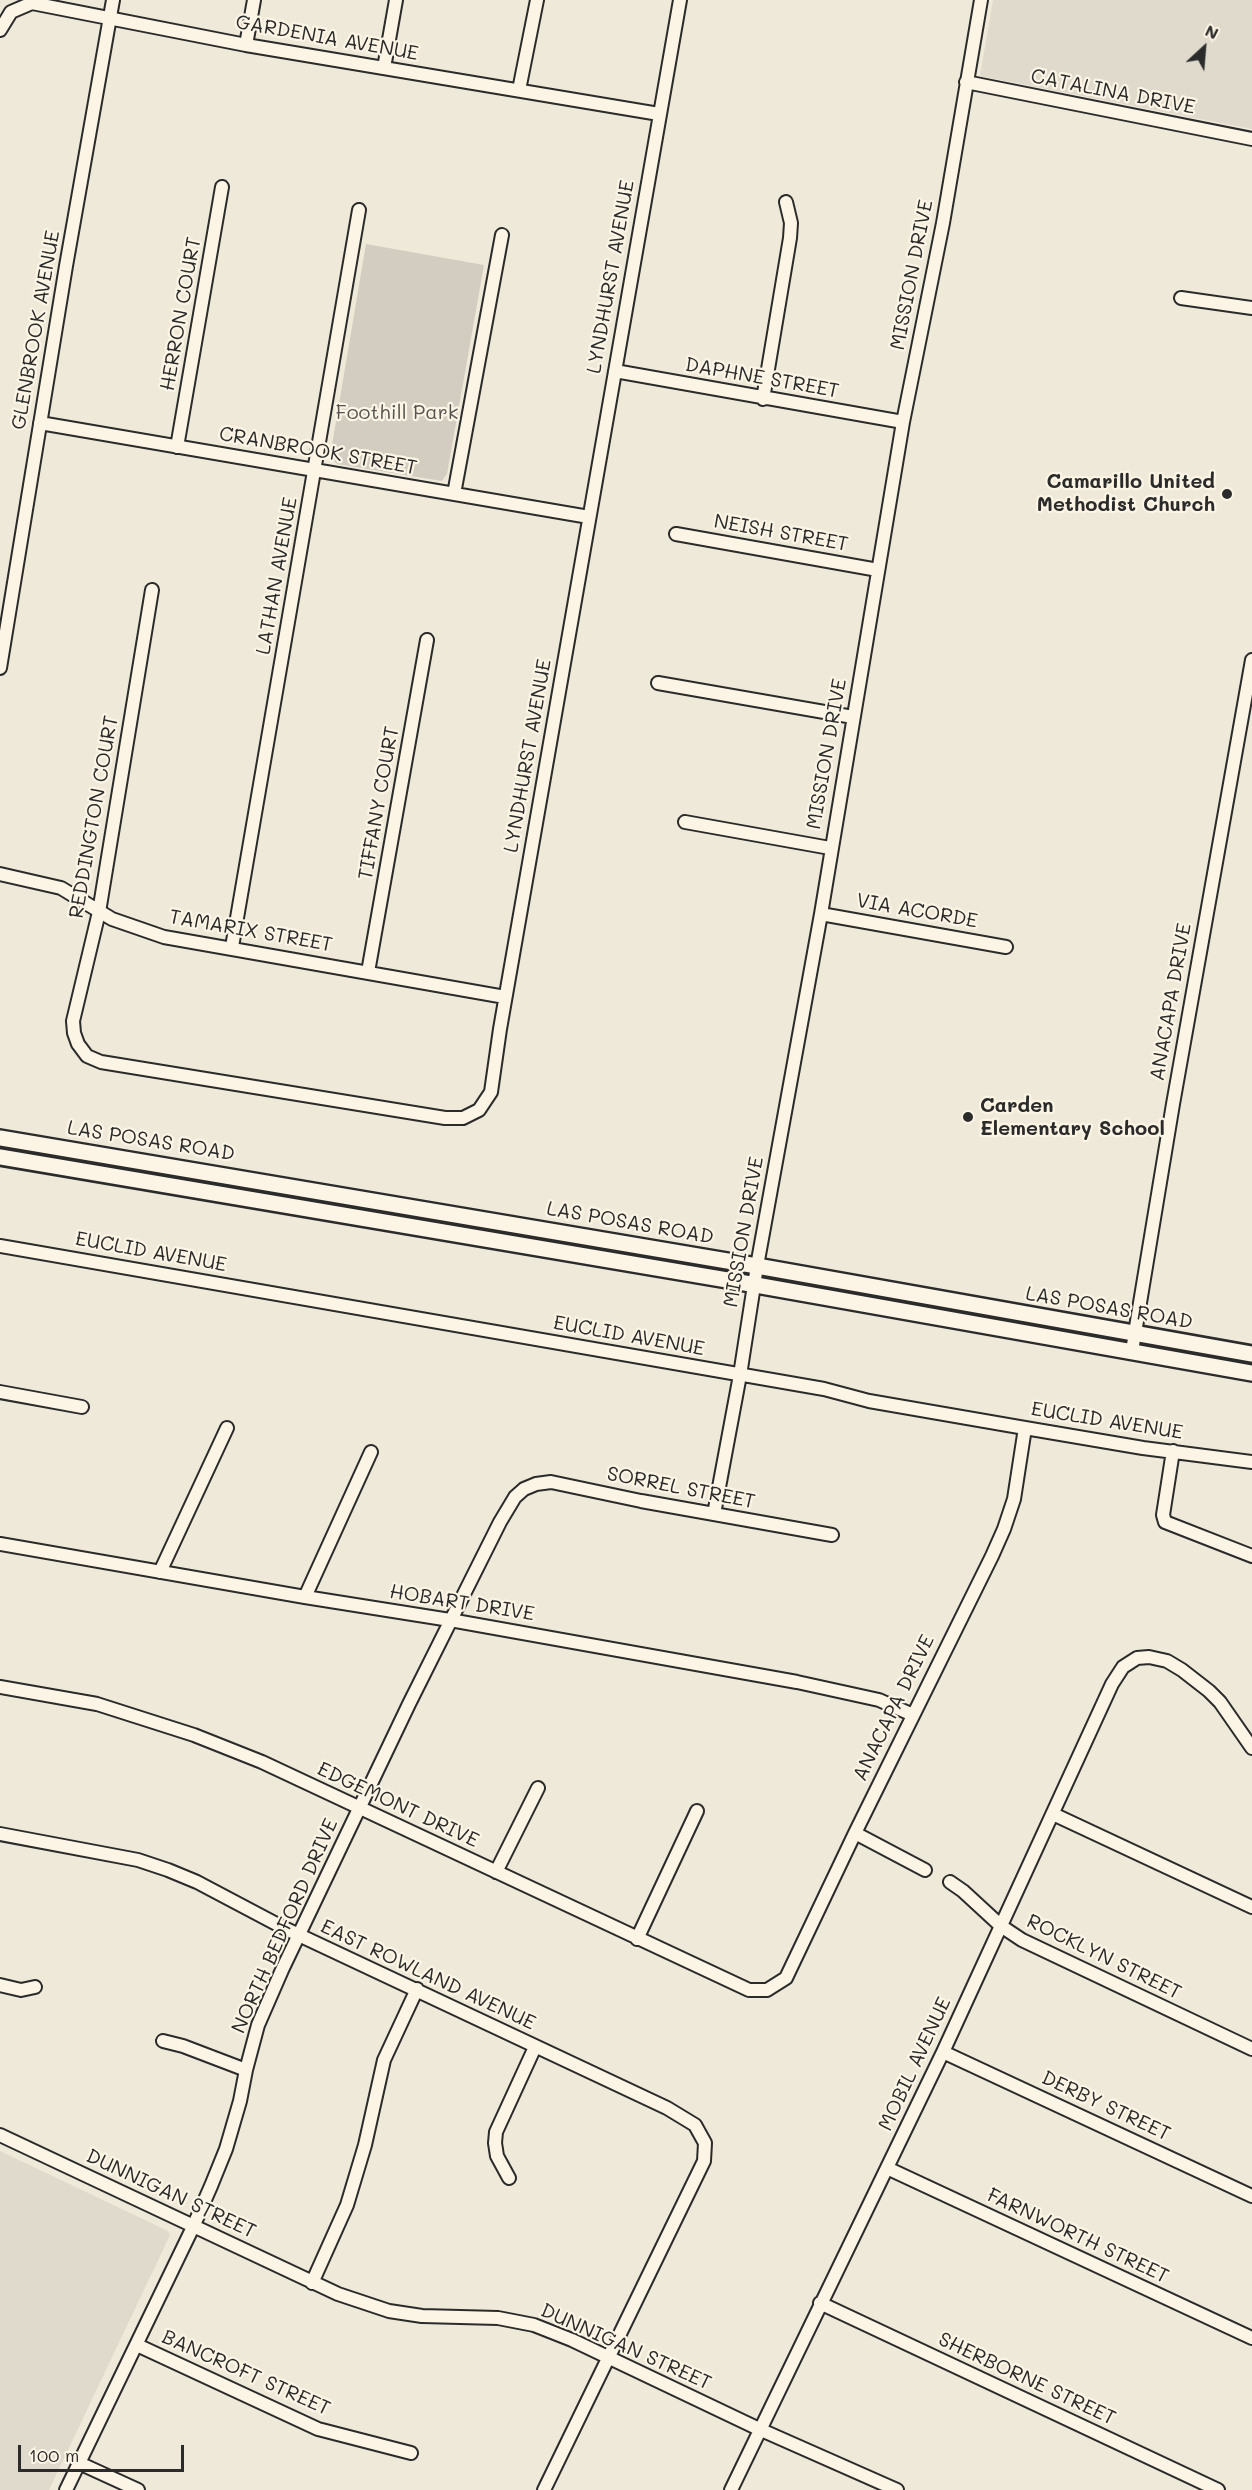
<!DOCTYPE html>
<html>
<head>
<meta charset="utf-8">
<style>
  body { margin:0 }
  #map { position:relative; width:1252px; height:2490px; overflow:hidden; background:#efe9da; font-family:Mali,sans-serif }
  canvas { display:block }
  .north { position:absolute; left:1174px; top:18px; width:60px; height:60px; -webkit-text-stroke:4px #fcf5e5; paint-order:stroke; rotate:26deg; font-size:16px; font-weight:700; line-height:24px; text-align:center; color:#2b2b2b }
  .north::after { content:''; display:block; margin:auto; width:21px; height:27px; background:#2b2b2b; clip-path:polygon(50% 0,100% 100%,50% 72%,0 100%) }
  .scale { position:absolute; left:18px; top:2445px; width:166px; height:27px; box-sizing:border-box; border:3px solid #2b2b2b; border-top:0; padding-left:8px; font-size:18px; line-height:21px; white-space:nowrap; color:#2b2b2b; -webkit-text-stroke:4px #fcf5e5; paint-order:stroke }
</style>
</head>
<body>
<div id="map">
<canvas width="1252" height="2490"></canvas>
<div class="north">N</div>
<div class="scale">100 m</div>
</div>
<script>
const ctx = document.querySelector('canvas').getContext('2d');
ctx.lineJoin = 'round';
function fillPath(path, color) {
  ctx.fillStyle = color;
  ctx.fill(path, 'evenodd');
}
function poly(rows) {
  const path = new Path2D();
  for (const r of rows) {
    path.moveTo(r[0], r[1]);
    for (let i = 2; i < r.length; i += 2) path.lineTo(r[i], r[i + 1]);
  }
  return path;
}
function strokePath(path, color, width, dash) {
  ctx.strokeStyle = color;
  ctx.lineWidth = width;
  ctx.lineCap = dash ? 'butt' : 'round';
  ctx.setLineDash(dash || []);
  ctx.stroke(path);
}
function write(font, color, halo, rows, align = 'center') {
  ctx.font = font + ' Mali,sans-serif';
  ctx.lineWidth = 4.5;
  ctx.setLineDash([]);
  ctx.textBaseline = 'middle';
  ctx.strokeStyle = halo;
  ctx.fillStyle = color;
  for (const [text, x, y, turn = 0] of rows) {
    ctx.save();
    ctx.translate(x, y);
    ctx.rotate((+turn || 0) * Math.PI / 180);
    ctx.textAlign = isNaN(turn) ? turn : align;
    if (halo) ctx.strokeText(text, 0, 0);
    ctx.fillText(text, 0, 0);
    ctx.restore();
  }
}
fillPath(poly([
  [993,0,1252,0,1252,129,980,76],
  [0,2151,168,2231,170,2235,49,2490,0,2490]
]), '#e0dacc');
fillPath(poly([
  [366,244,484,265,447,474,442,481,337,464,330,457]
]), '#d2cdc0');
const minor = poly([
  [0,30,11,12,32,3,246,45,659,114],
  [246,45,254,0],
  [384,68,396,0],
  [966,82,1252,139],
  [519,90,537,0],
  [1181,298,1252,308],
  [615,371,903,422],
  [763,399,790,238,791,223,786,202],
  [40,423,589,517],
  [177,447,222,187],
  [454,494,502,235],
  [676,534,878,570],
  [152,590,99,912,73,1021,74,1033,78,1044,87,1056,101,1062,445,1118,463,1118,479,1110,491,1092,500,1029,680,0],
  [0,668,66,266,113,0],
  [658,683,853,717],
  [685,822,830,848],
  [0,874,61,888,112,919,164,937,505,997],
  [821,914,1006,947],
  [232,947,359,210],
  [368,972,427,640],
  [0,1246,824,1389,869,1401,1025,1428,1143,1448,1252,1462],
  [1132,1351,1173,1104,1252,660],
  [0,1392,82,1407],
  [1173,1451,1163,1515,1165,1522,1252,1556],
  [714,1514,740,1375,757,1266,821,914,903,422,943,223,981,0],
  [0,1544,305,1597,450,1620,797,1682,879,1700,913,1715],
  [160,1572,227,1428],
  [305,1597,371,1452],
  [0,1687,97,1704,194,1735,262,1762,749,1990,767,1990,786,1978,855,1833,992,1556,1004,1529,1014,1499,1025,1428],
  [1053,1814,1252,1907],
  [855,1833,925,1870],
  [0,1834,138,1860,168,1870,197,1882,284,1928,667,2108,695,2125,705,2143,704,2161,544,2490],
  [496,1872,538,1788],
  [950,1882,963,1891,1001,1926,1022,1940,1252,2049],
  [637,1939,697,1811],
  [0,1985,21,1990,35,1987],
  [163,2041,183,2046,246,2070],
  [943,2052,1252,2196],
  [0,2135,338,2294,389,2311,422,2316,498,2318,534,2325,572,2340,759,2429,897,2490],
  [887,2168,1252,2338],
  [509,2178,497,2156,495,2143,496,2132,535,2047],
  [312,2283,347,2205,365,2145,384,2060,417,1989],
  [820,2303,1218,2490],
  [137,2345,318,2429,411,2453],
  [79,2463,138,2490],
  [66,2490,193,2227,211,2186,226,2149,240,2101,246,2070,258,2025,282,1970,409,1704,500,1522,515,1497,524,1489,536,1484,551,1482,641,1501,832,1535],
  [731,2490,943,2052,1112,1684,1123,1667,1137,1658,1149,1657,1167,1661,1182,1670,1209,1691,1220,1702,1252,1748]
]);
const major = poly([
  [0,1138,757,1266,1252,1354],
  [0,1157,739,1282,1252,1373]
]);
strokePath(minor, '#2b2b2b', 16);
strokePath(major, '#2b2b2b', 20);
strokePath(minor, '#fcf5e5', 12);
strokePath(major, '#fcf5e5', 15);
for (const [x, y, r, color] of [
  [1227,494,6,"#2b2b2b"],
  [968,1117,6,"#2b2b2b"]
]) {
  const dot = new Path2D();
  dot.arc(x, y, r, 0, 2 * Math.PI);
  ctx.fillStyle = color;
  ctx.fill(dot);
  strokePath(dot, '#fcf5e5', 2);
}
write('20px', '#2b2b2b', '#fcf5e5', [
  ["GARDENIA AVENUE",327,38,10],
  ["CATALINA DRIVE",1113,92,11],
  ["MISSION DRIVE",912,275,-79],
  ["LYNDHURST AVENUE",611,277,-80],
  ["HERRON COURT",181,314,-80],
  ["GLENBROOK AVENUE",36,330,-80],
  ["DAPHNE STREET",762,378,10],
  ["CRANBROOK STREET",318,451,10],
  ["NEISH STREET",781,533,10],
  ["LATHAN AVENUE",277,576,-80],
  ["MISSION DRIVE",827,754,-80],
  ["LYNDHURST AVENUE",528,756,-80],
  ["TIFFANY COURT",379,803,-80],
  ["REDDINGTON COURT",94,817,-80],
  ["VIA ACORDE",917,911,10],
  ["TAMARIX STREET",251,931,10],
  ["ANACAPA DRIVE",1171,1002,-80],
  ["LAS POSAS ROAD",151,1141,9],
  ["LAS POSAS ROAD",630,1223,10],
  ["MISSION DRIVE",744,1232,-80],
  ["EUCLID AVENUE",151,1252,10],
  ["LAS POSAS ROAD",1109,1308,10],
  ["EUCLID AVENUE",629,1336,10],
  ["EUCLID AVENUE",1107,1421,9],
  ["SORREL STREET",681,1488,11],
  ["HOBART DRIVE",462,1603,9],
  ["ANACAPA DRIVE",894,1708,-64],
  ["EDGEMONT DRIVE",398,1805,25],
  ["NORTH BEDFORD DRIVE",285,1926,-66],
  ["ROCKLYN STREET",1104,1957,26],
  ["EAST ROWLAND AVENUE",428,1975,25],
  ["MOBIL AVENUE",915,2064,-65],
  ["DERBY STREET",1106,2106,25],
  ["DUNNIGAN STREET",171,2194,25],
  ["FARNWORTH STREET",1078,2236,25],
  ["DUNNIGAN STREET",626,2347,24],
  ["BANCROFT STREET",246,2373,24],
  ["SHERBORNE STREET",1027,2379,25]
]);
write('20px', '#555450', '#fcf5e5', [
  ["Foothill Park",397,413]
]);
write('bold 20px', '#2b2b2b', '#fcf5e5', [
  ["Camarillo United",1215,482],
  ["Methodist Church",1215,505],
  ["Carden",980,1106,"left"],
  ["Elementary School",980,1129,"left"]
], 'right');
</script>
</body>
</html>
